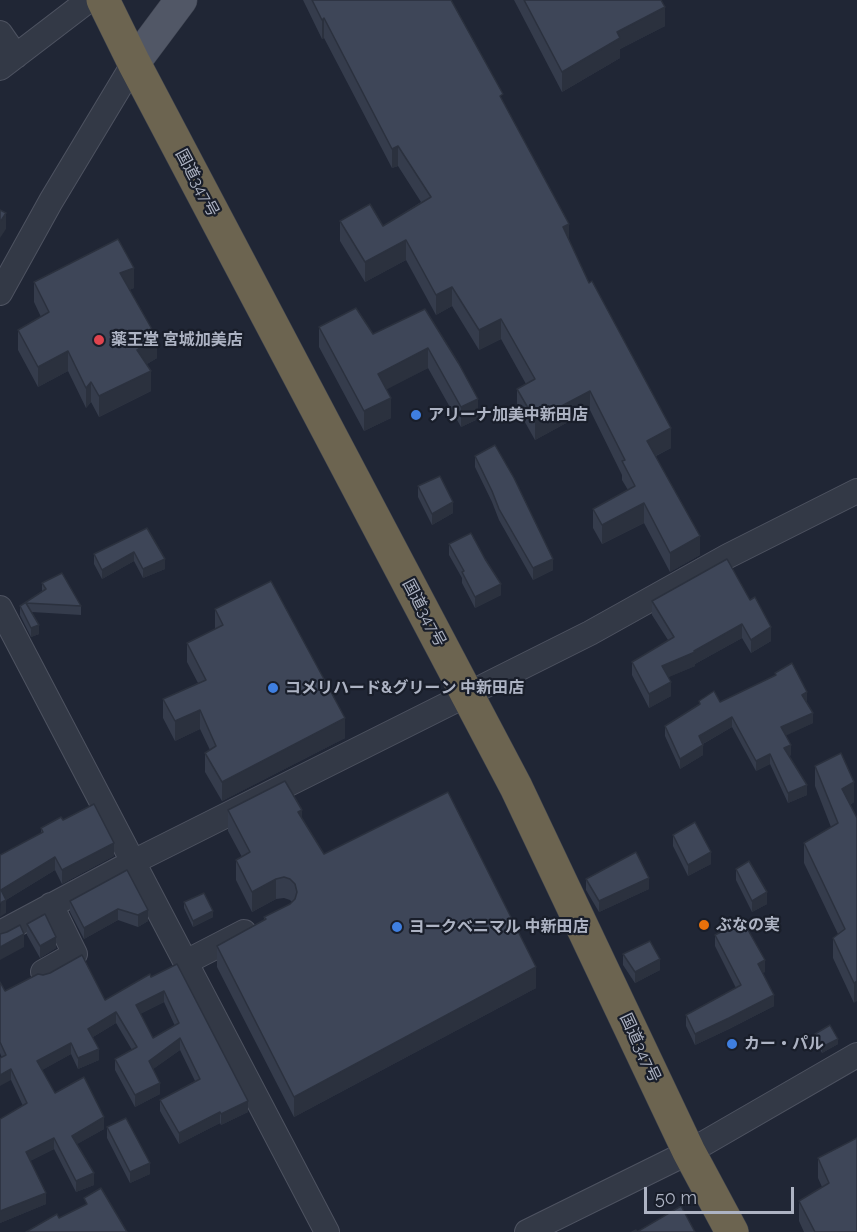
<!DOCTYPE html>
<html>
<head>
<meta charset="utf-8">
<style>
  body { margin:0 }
  #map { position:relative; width:857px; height:1232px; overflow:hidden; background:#202635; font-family:Raleway,sans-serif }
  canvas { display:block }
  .scale { position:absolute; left:644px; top:1187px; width:150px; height:27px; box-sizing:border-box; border:3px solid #adb3c3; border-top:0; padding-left:8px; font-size:18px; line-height:21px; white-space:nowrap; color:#adb3c3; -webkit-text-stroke:4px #191e2a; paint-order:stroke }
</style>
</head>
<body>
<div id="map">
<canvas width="857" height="1232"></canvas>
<div class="scale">50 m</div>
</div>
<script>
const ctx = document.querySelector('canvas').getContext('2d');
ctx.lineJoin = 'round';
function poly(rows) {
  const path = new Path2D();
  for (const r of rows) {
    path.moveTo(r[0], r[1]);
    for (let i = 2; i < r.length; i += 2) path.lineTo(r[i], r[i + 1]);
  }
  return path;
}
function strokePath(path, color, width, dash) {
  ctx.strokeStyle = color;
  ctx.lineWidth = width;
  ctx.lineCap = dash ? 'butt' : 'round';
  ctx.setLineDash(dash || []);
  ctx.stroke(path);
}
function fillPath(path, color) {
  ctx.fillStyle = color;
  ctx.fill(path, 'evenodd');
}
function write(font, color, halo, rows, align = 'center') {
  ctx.font = font + ' Raleway,"Noto Sans JP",sans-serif';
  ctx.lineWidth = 4.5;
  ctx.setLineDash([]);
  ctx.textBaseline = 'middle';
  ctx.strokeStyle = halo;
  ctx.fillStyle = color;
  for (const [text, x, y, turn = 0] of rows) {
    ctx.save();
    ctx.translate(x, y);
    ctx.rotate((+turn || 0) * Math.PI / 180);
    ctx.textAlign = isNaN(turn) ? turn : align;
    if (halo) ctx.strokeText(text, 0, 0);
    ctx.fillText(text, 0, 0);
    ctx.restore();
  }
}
const minor = poly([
  [0,33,16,56],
  [0,68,89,0],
  [0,293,51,201,134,63],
  [0,608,327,1232],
  [0,933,133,862,590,633,728,556,857,491],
  [186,962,244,932],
  [43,972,75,954,51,905],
  [527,1232,689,1152,857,1055]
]);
const major = poly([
  [134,63,181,0]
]);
const highway = poly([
  [103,0,134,63,516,787,689,1152,732,1232]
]);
strokePath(minor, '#4e5361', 26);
strokePath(major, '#3d424f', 33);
strokePath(highway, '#3b404d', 34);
strokePath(minor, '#333946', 24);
strokePath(major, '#515766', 32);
strokePath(highway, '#6c6450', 33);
fillPath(poly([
  [303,0,451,0,503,102,569,240,589,283,671,448,656,456,700,555,670,572,644,523,602,544,593,528,593,509,628,490,622,480,622,475,590,410,535,440,517,408,517,389,526,384,501,339,479,350,452,306,436,315,406,260,365,282,340,241,340,221,383,226,421,202,398,166,392,168,324,38,322,39],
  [514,0,661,0,665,26,620,49,620,58,562,92],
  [34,282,134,288,129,290,157,358,147,364,151,391,99,417,91,402,86,408,68,371,38,387,18,350,18,330,41,317,34,302],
  [425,309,478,419,461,427,428,368,386,389,391,418,364,431,319,347,319,327,373,334],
  [475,456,553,570,533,580,499,520,492,502,475,467],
  [418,486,453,513,432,525,418,497],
  [147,528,165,569,143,578,134,561,102,579,94,564,94,554],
  [449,544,501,595,475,608,462,583,462,578,449,555],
  [727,559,771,641,751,653,742,638,695,664,695,666,668,677,671,696,649,708,632,675,632,662,668,640,652,615,652,601],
  [42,583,81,606,81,615,32,612,39,634,31,637,20,615,20,606,42,592],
  [215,609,345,738,222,801,205,772,205,753,210,750,200,729,175,741,163,718,163,699,198,683,187,662,187,643,215,629],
  [775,673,807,703,813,723,786,735,791,755,789,756,807,795,788,803,770,764,756,771,732,727,703,744,703,755,680,769,665,736,665,726,699,704,699,701,720,702,775,676],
  [815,766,854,802,850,805,857,818,854,1003,833,958,833,938,838,934,804,863,804,843,831,827,815,786],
  [228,810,302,819,324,854,536,988,294,1117,217,967,217,946,264,920,264,917,290,904,292,902,290,900,284,898,276,899,252,912,236,880,236,860,242,857,228,831],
  [63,820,114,856,62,884,55,870,6,900,6,913,0,855,41,833,41,828],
  [673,835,711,864,688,876,673,846],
  [736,869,767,904,752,912,736,880],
  [127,870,148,921,138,927,118,920,84,939,70,912,70,901],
  [586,879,649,889,599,912,586,890],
  [184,902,213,917,193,927,184,908],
  [27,924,56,948,40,958,27,935],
  [715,935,765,972,762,973,774,1006,729,1029,695,1045,686,1026,686,1015,736,988,715,946],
  [623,954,660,970,635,983,623,965],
  [177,964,248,1112,221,1125,220,1123,179,1144,160,1111,160,1100,195,1081,180,1050,153,1069,160,1094,135,1107,115,1070,115,1059,132,1050,116,1023,93,1037,99,1060,78,1069,71,1054,42,1070,55,1093,104,1129,77,1144,94,1185,76,1192,54,1149,30,1161,46,1204,0,1223,0,1119,23,1106,11,1080,0,1053,0,982,5,991,105,1000],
  [164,1002,175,1026,153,1038,140,1014],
  [815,1034,838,1044,822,1053,815,1040],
  [107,1127,150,1174,130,1183,107,1138],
  [818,1158,857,1232,804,1232,799,1221,799,1201,822,1187,818,1178]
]), '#353c4c');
fillPath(poly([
  [665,7,665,26,620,49,620,58,562,92,562,72,617,32],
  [324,18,324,38,322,39,322,20],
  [398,146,398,166,392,168,392,149],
  [6,213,6,229,0,238,0,222],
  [569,224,569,243,563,227],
  [406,240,406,260,365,282,365,262],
  [134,268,134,288,120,294,120,273],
  [452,287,452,306,436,315,436,295],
  [501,319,501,339,479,350,479,330],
  [157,338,157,358,137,370,137,350],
  [428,348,428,368,378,394,378,374],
  [68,351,68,371,38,387,38,367],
  [151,371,151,391,99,417,99,396],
  [91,382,91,402,86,408,86,388],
  [590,391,590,410,535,440,535,420],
  [391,398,391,418,364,431,364,411],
  [478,399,478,419,461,427,461,407],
  [671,428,671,448,647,460,647,441],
  [453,502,453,513,432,525,432,514],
  [644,503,644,523,602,544,602,525],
  [700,536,700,555,670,572,670,553],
  [134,552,134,561,102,579,102,570],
  [165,559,165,569,143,578,143,569],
  [553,559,553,570,533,580,533,568],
  [501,584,501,595,475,608,475,597],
  [742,624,742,638,695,664,695,666,662,680,662,666,694,651],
  [39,625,39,634,31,637,31,628],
  [771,627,771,641,751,653,751,640],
  [671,682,671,696,649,708,649,694],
  [807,692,807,703,802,695],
  [200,710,200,729,175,741,175,721],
  [813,713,813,723,781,738,781,727],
  [732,717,732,727,699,746,699,736],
  [345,718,345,738,222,801,222,782],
  [703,745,703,755,680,769,680,759],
  [791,745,791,755,784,758,784,748],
  [770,754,770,764,756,771,756,761],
  [854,782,854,802,842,810,842,789],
  [807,785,807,795,788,803,788,793],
  [302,810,302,831,298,812],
  [114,843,114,856,62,884,62,870],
  [711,852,711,864,688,876,688,865],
  [55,857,55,870,6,900,6,913,0,917,1,890],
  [649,878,649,889,599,912,599,901],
  [276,879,276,899,252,912,252,892],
  [767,892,767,904,752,912,752,901],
  [118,909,118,920,84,939,84,928],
  [148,910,148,921,138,927,138,915],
  [213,911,213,917,193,927,193,921],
  [24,934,24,947,0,960,0,947],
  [56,937,56,948,40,958,40,946],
  [660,959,660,970,635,983,635,972],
  [765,960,765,972,758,975,758,964],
  [536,967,536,988,294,1117,294,1097],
  [857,981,857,1001,854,1003,854,983],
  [164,991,164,1002,136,1016,136,1005],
  [774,995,774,1006,729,1029,695,1045,695,1034],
  [116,1012,116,1023,88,1040,88,1029],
  [180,1038,180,1050,149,1072,149,1061],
  [838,1039,838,1044,822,1053,822,1047],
  [71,1043,71,1054,37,1073,37,1061],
  [99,1049,99,1060,78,1069,78,1058],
  [11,1069,11,1080,0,1086,0,1075],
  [160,1083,160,1094,135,1107,135,1095],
  [248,1101,248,1112,221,1125,221,1114],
  [220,1112,220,1123,179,1144,179,1133],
  [104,1117,104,1129,72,1147,72,1136],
  [54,1138,54,1149,26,1163,26,1152],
  [150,1163,150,1174,130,1183,130,1172],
  [94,1173,94,1185,76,1192,76,1181],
  [46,1193,46,1204,0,1223,0,1211]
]), '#2b313e');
const building = poly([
  [312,0,451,0,503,94,500,96,569,224,563,227,589,283,592,281,671,428,647,441,700,536,670,553,644,503,602,525,593,509,635,486,622,461,625,460,590,391,535,420,517,389,535,379,501,319,479,330,452,287,436,295,406,240,365,262,340,221,370,204,383,226,431,197,398,146,392,149,324,18,322,20,312,0],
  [524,0,661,0,665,7,617,32,620,38,562,72,524,0],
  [0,210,6,213,0,222,0,210],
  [118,239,134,268,120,273,157,338,137,350,151,371,99,396,91,382,86,388,68,351,38,367,18,330,49,312,34,282,118,239],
  [356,308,373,334,425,309,459,364,478,399,461,407,428,348,378,374,391,398,364,411,319,327,356,308],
  [495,445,514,478,553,559,533,568,499,509,492,491,475,456,495,445],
  [440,476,453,502,432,514,418,486,440,476],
  [147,528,165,559,143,569,134,552,102,570,94,554,147,528],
  [471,533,485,559,501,584,475,597,462,572,464,571,449,544,471,533],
  [727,559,750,600,755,597,771,627,751,640,742,624,694,651,695,652,662,666,671,682,649,694,632,662,674,637,652,601,727,559],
  [62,573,81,606,26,603,39,625,31,628,20,606,46,589,42,583,62,573],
  [271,581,345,718,222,782,205,753,216,746,200,710,175,721,163,699,206,680,187,643,223,625,215,609,271,581],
  [792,663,807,692,802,695,813,713,781,727,791,745,784,748,807,785,788,793,770,754,756,761,732,717,699,736,703,745,680,759,665,726,700,704,699,701,714,691,720,702,776,675,775,673,792,663],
  [841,753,854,782,842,789,857,818,857,981,854,983,833,938,845,929,804,843,838,823,815,766,841,753],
  [285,781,302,810,298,812,324,854,448,792,536,967,294,1097,217,946,266,919,264,917,290,904,295,899,297,892,295,884,290,879,284,877,276,879,252,892,236,860,250,852,228,810,285,781],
  [94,804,114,843,62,870,55,857,1,890,6,900,0,903,0,855,43,832,41,828,61,817,63,820,94,804],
  [695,822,711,852,688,865,673,835,695,822],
  [636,852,649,878,599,901,586,879,636,852],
  [749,861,767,892,752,901,736,869,749,861],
  [127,870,148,910,138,915,118,909,84,928,70,901,127,870],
  [204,893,213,911,193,921,184,902,204,893],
  [45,914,56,937,40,946,27,924,45,914],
  [743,921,765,960,758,964,774,995,729,1018,695,1034,686,1015,741,985,715,935,743,921],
  [20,925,24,934,0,947,0,934,7,932,20,925],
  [650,941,660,959,635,972,623,954,650,941],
  [82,955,105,1000,150,974,151,977,177,964,248,1101,221,1114,220,1112,179,1133,160,1100,200,1079,180,1038,149,1061,160,1083,135,1095,115,1059,137,1047,116,1012,88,1029,99,1049,78,1058,71,1043,37,1061,55,1093,84,1077,104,1117,72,1136,94,1173,76,1181,54,1138,26,1152,46,1193,0,1211,0,1119,27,1103,11,1069,0,1075,0,1058,6,1055,0,1042,0,982,5,991,38,974,43,975,50,973,82,955],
  [164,991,179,1023,153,1038,136,1005,164,991],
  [830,1025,838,1039,822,1047,815,1034,830,1025],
  [126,1118,150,1163,130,1172,107,1127,126,1118],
  [857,1138,857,1232,815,1232,799,1201,829,1183,818,1158,857,1138],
  [101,1188,127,1232,26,1232,57,1214,59,1218,87,1204,84,1198,101,1188],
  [681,1206,695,1232,632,1232,636,1230,637,1232,681,1206]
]);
fillPath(building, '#3e4658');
strokePath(building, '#2b313e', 1.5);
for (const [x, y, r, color] of [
  [99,340,6,"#e0444e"],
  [416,415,6,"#3f7fe0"],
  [273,688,6,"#3f7fe0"],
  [704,925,6,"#e8710a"],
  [397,927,6,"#3f7fe0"],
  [732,1044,6,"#3f7fe0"]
]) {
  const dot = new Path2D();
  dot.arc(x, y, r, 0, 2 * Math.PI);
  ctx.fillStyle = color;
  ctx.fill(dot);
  strokePath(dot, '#191e2a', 2);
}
write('16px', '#adb3c3', '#191e2a', [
  ["国道347号",197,183,62],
  ["国道347号",424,613,62],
  ["国道347号",640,1048,65]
]);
write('bold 16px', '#adb3c3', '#191e2a', [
  ["薬王堂 宮城加美店",111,340],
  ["アリーナ加美中新田店",428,415],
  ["コメリハード&グリーン 中新田店",285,688],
  ["ぶなの実",716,925],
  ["ヨークベニマル 中新田店",409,927],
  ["カー・パル",744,1044]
], 'left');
</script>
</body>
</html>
